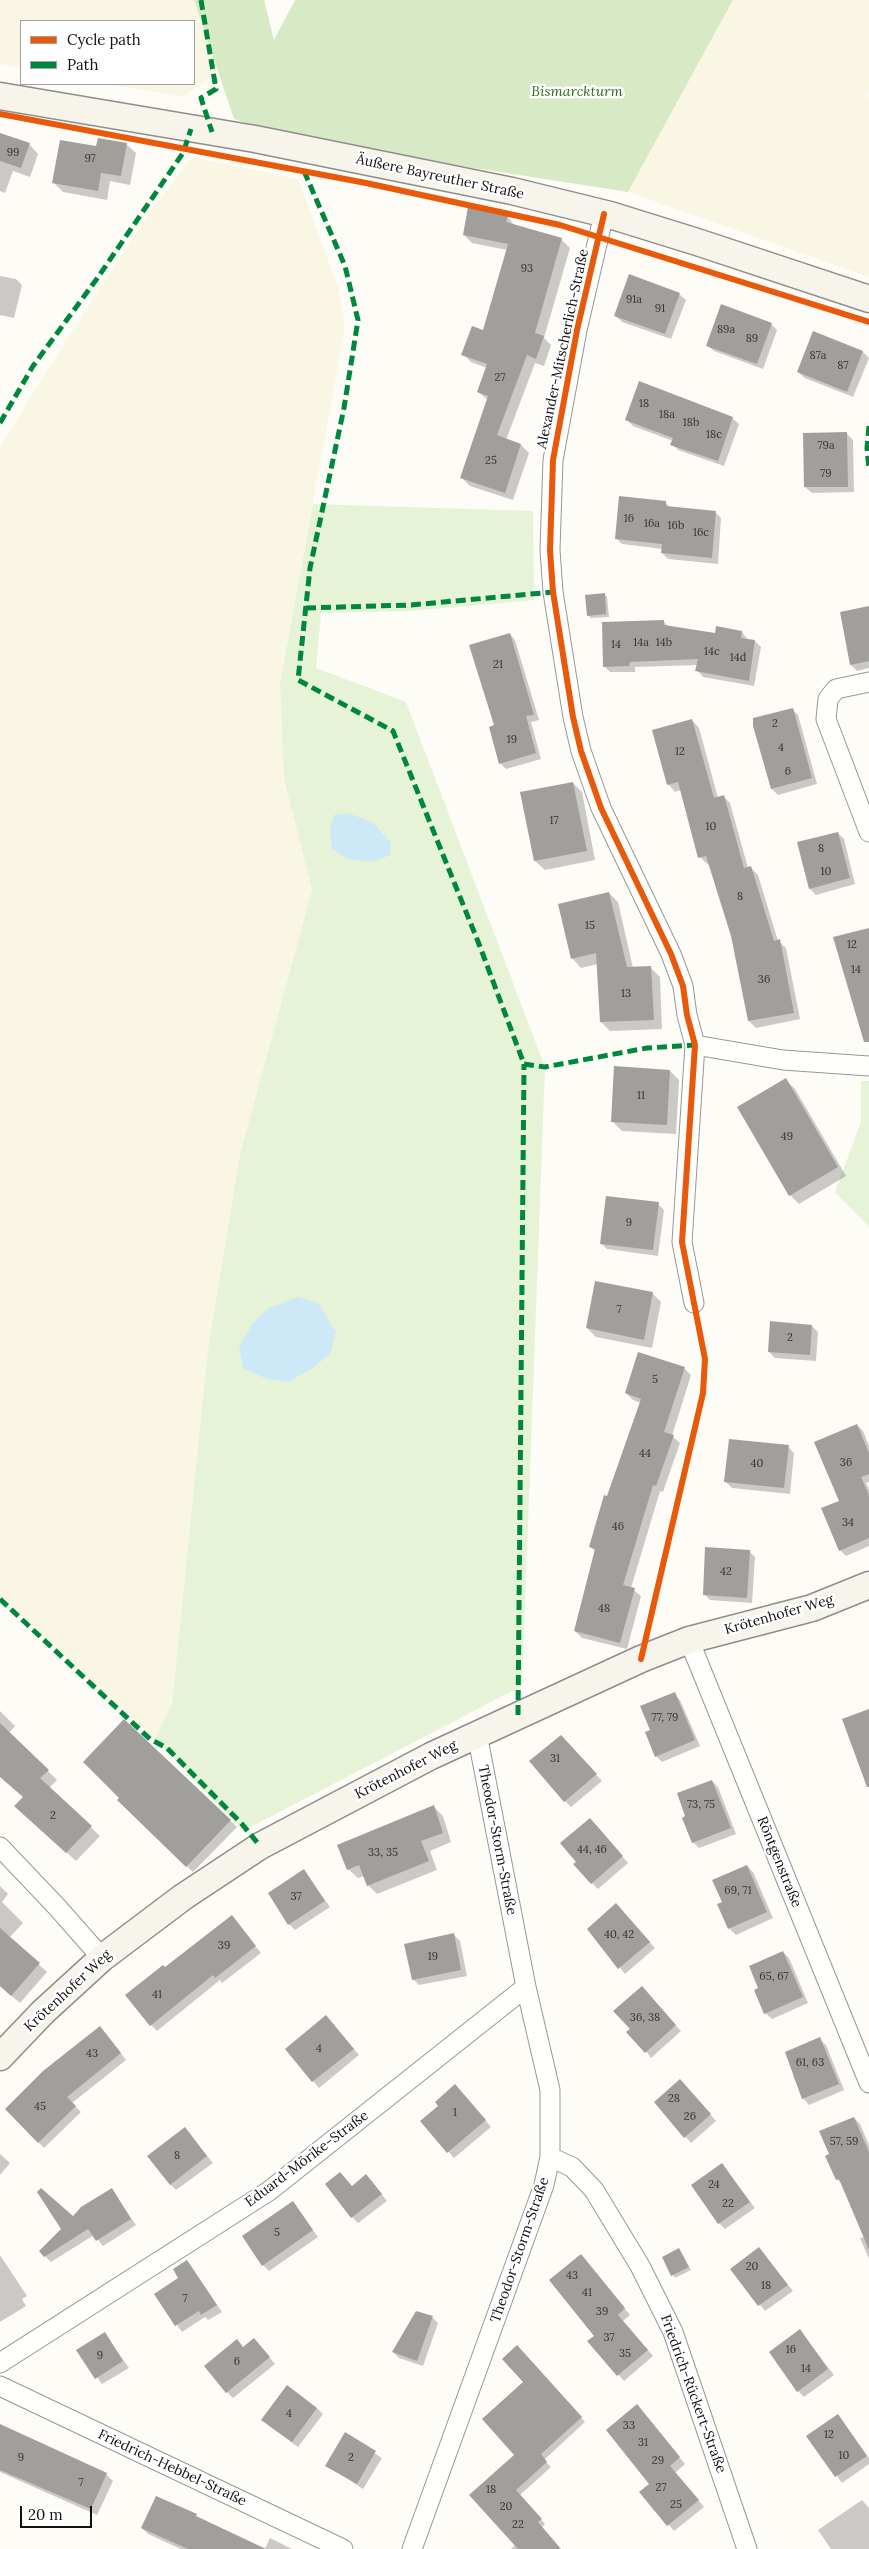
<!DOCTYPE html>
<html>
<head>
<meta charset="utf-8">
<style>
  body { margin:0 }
  #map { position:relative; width:869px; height:2549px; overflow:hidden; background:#fdfcf7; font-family:Lora,serif }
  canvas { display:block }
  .legend { position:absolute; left:20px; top:20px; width:175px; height:65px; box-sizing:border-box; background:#fff; border:1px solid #a0a0a0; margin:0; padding:6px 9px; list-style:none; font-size:15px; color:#111 }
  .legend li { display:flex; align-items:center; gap:10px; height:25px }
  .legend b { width:25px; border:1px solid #a0a0a0 }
  .scale { position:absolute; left:20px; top:2506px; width:72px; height:22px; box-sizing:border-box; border:2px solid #111; border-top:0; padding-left:6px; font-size:15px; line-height:18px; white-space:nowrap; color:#111; -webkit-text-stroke:4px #fff; paint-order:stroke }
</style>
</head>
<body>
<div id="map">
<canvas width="869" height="2549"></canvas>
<ul class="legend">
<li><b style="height:6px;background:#e8590c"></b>Cycle path</li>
<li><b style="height:6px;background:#00873e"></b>Path</li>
</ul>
<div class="scale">20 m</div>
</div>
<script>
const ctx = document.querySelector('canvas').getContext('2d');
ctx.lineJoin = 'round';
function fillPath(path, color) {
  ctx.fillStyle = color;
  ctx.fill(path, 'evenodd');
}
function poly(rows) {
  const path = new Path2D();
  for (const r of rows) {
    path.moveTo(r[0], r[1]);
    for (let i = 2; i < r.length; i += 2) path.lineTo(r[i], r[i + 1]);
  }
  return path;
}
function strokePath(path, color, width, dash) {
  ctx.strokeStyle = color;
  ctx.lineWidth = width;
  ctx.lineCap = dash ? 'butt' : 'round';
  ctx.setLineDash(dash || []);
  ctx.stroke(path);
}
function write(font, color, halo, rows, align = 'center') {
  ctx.font = font + ' Lora,serif';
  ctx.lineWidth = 5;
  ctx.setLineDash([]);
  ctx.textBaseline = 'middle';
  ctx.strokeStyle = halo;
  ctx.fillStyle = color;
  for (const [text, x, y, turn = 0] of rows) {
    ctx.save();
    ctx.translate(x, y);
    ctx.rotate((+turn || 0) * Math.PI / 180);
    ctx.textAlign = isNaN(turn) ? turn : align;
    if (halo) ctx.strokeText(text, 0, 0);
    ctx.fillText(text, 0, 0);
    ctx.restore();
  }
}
fillPath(poly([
  [0,0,194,0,218,73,182,97,109,84,194,84,194,21,21,21,21,68,0,64],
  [733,0,869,0,869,91,866,96,869,97,869,277,628,192],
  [192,157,298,179,339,289,345,328,280,683,284,779,312,890,240,1154,208,1349,172,1703,155,1739,0,1596,0,447,44,375,142,224]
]), '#f9f7e4');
fillPath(poly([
  [313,504,533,511,534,600,411,611,321,613,316,668,406,702,545,1067,522,1686,243,1831,155,1739,172,1703,208,1349,240,1154,312,890,284,779,280,683],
  [861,1081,869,1081,869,1227,835,1192,861,1122]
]), '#e7f3d7');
fillPath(poly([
  [194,0,264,0,274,40,295,0,733,0,628,192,314,143,234,119]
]), '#d8eac5');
fillPath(poly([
  [348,813,372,822,391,843,390,855,373,862,348,859,332,849,330,829,334,815],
  [298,1297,318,1303,336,1332,330,1354,311,1369,288,1382,267,1379,243,1368,239,1347,253,1323,269,1308]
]), '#cde8f7');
fillPath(poly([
  [0,134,29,144,38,154,30,177,13,171,5,193,0,191],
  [126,144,136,153,130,185,110,181,107,200,63,192,54,183,98,148],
  [507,216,515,226,561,239,570,248,544,338,551,345,544,366,535,363,506,440,521,445,529,453,513,500,470,486,461,477,488,400,478,392,487,368,471,362,463,354,484,332,507,250,472,243,464,235],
  [0,276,16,279,22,285,14,318,0,315],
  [679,294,686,300,671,339,622,322,616,316],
  [771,324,777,330,763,369,714,351,707,345],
  [863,352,869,358,853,397,805,378,798,372],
  [640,383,732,418,739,424,724,466,678,450,672,444,673,441,633,426,627,420],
  [847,434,853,440,854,492,812,493,805,487],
  [665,502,671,508,715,512,721,518,718,564,668,559,662,553,663,549,622,544,616,538],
  [604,594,607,597,609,617,591,618,588,615],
  [869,608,869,668,857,671,851,665],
  [663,621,670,628,716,634,742,632,748,640,755,641,761,647,754,686,703,677,697,670,698,665,635,667,635,672,610,672,604,666],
  [510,634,515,640,539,720,531,722,541,759,506,769,500,763,496,726],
  [792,709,798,715,817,784,778,795,772,789],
  [692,720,699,728,718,798,723,796,730,803,748,868,751,868,758,875,778,941,786,948,800,1019,756,1028,749,1021,732,935,710,863,707,864,700,857,681,790,675,792,668,784],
  [573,783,582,792,595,860,545,870,535,861],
  [838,833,844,839,855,884,816,895,810,889],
  [609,893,618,902,633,968,651,968,660,977,662,1029,610,1031,601,1022,598,964,581,968,572,958],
  [670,1071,679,1080,676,1134,622,1131,612,1121],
  [786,1080,795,1089,846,1176,799,1204,790,1195],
  [658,1204,664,1210,658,1256,607,1249,601,1243],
  [652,1293,661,1302,652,1348,596,1337,587,1328],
  [812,1326,818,1332,816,1361,775,1358,769,1352],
  [684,1368,691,1375,672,1436,680,1443,663,1492,660,1491,631,1588,641,1596,627,1649,582,1638,575,1631,596,1552,591,1547,641,1403,633,1400,626,1393],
  [857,1425,863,1431,869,1446,869,1482,866,1483,869,1489,869,1546,846,1556,840,1550],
  [788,1447,794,1453,790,1494,732,1488,726,1482],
  [749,1551,755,1557,752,1603,710,1600,704,1594],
  [674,1694,680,1700,700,1746,662,1762,656,1756,651,1731],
  [0,1711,15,1726,9,1733,57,1780,49,1788,100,1836,76,1861,25,1815,24,1797,0,1776],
  [125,1721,237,1827,193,1872,119,1800,121,1798],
  [567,1743,602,1781,571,1807,565,1801],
  [712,1781,718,1787,736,1834,699,1848,693,1842],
  [434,1807,443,1816,451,1842,430,1851,437,1870,377,1894,368,1885,364,1876,358,1878,348,1869],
  [596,1825,628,1863,598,1889,592,1883],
  [747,1866,753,1872,773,1918,736,1935,730,1929,719,1905,723,1903],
  [304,1871,330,1907,295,1930,289,1924],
  [0,1886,8,1894,2,1902,23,1923,9,1938,47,1972,20,2003,0,1986],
  [622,1911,655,1948,625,1974,589,1929],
  [232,1917,261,1953,222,1983,220,1980,157,2031,151,2025],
  [454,1935,460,1941,467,1976,419,1985,413,1979],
  [783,1952,789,1958,808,2003,772,2019,765,2013,760,1989],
  [647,1994,681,2031,651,2058,631,2029],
  [326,2017,359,2055,319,2088,286,2049],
  [106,2034,126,2060,72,2103,81,2112,44,2148,7,2109],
  [819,2039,826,2045,844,2090,809,2105,803,2098,793,2076,796,2075],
  [686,2087,716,2121,691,2143,655,2102],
  [461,2092,491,2127,454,2158,422,2121],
  [854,2118,860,2124,869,2145,869,2259,860,2238,865,2237,843,2185,837,2179,830,2155],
  [185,2129,213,2163,176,2190,170,2184],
  [0,2154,10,2163,0,2175],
  [722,2165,755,2208,725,2229,719,2223],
  [372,2182,387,2201,358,2223,352,2217,353,2187],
  [111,2189,136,2225,103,2246,94,2235,51,2262,45,2256,62,2229,73,2218],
  [293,2203,318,2237,269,2271,263,2265],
  [679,2249,691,2270,675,2278,673,2275],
  [759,2249,793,2291,765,2311,732,2269],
  [0,2255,27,2296,22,2299,26,2306,0,2322],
  [187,2261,222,2312,208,2320,205,2317,182,2332,155,2294,180,2278],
  [587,2262,630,2315,623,2321,653,2356,624,2381,589,2341,596,2336],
  [432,2317,438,2323,423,2366,399,2358,393,2352],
  [105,2334,129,2368,102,2384,78,2350],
  [805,2337,834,2375,804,2397,798,2391],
  [254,2339,275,2364,233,2398,227,2392,244,2348],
  [522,2351,585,2422,544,2460,551,2467,520,2495,545,2524,542,2527,560,2549,511,2549,515,2545,516,2455,525,2382],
  [637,2405,685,2464,675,2473,704,2507,674,2531,641,2492,651,2484],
  [317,2408,323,2414,298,2447,269,2426],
  [838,2416,869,2458,869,2464,842,2483,808,2436],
  [0,2426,107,2475,113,2481,97,2515,0,2472],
  [345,2434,382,2458,363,2489,326,2465],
  [862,2500,869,2508,869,2549,831,2549,818,2530],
  [142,2528,263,2549,181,2549,148,2534],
  [270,2538,292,2549,265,2549]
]), '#0003');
fillPath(poly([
  [0,133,30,143,21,168,0,161],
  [98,138,127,143,121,176,101,173,98,191,52,183,60,140,96,146],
  [468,207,508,215,506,222,562,238,535,333,544,336,536,359,527,355,497,435,521,444,505,493,460,478,488,396,477,392,487,364,461,355,472,326,483,330,508,244,463,235],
  [629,274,680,293,665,334,614,316],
  [721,304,772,323,757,364,706,346],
  [813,331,863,351,847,392,797,372],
  [639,381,733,417,718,461,670,445,673,438,625,420],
  [847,432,848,487,804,487,803,433],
  [619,496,666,501,666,506,716,511,712,558,661,553,662,544,615,539],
  [605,593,606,614,587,616,585,595],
  [869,606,869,661,850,665,840,612],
  [664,620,664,625,715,633,716,626,742,631,741,638,755,640,749,681,695,671,698,659,630,662,629,666,603,667,602,622],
  [510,633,534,715,526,716,536,753,499,764,489,727,494,725,469,645],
  [793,708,812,778,771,789,753,726,753,718],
  [692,719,714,798,724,795,744,868,751,866,774,941,780,939,794,1013,748,1021,731,936,706,856,698,858,678,782,667,785,652,730],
  [573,782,587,851,534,861,520,792],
  [838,832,850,878,809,889,797,842],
  [609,892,627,967,651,966,654,1020,600,1022,596,953,571,959,558,904],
  [869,928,869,1042,864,1042,833,937],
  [614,1066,670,1070,667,1125,611,1122],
  [786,1078,838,1167,789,1196,737,1107],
  [606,1196,659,1202,653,1250,600,1244],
  [595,1281,653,1292,644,1340,586,1328],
  [770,1321,812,1325,810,1355,768,1352],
  [638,1352,685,1367,664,1432,674,1435,656,1486,653,1485,623,1585,635,1588,620,1643,574,1631,595,1549,589,1547,604,1495,607,1496,641,1399,625,1393],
  [857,1424,869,1453,869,1474,861,1477,869,1495,869,1538,839,1551,821,1508,839,1501,814,1442],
  [729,1439,789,1445,784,1488,724,1482],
  [705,1547,750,1550,747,1598,703,1595],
  [675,1692,695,1740,655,1757,645,1732,650,1730,640,1706],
  [869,1709,869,1787,867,1787,842,1719],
  [124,1719,231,1820,186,1867,117,1800,119,1798,83,1762],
  [0,1723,49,1770,40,1778,92,1826,66,1853,14,1806,23,1797,0,1777],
  [561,1735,597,1774,564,1802,529,1761],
  [712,1780,731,1828,692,1843,682,1818,685,1816,677,1793],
  [434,1805,443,1833,421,1841,429,1861,367,1886,359,1865,347,1870,337,1845],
  [590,1818,623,1856,591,1884,573,1864,576,1862,560,1843],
  [747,1865,767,1912,728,1929,717,1904,722,1902,712,1880],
  [304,1869,325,1901,288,1925,268,1893],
  [616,1903,650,1942,618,1969,587,1929],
  [232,1915,256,1946,215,1978,213,1975,150,2026,125,1995,163,1965,165,1967],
  [0,1928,40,1963,11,1996,0,1986],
  [454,1933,461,1970,412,1980,404,1944],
  [783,1951,803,1997,764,2014,754,1990,758,1988,749,1966],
  [642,1986,676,2025,645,2053,626,2032,630,2029,613,2011],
  [326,2015,354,2049,312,2082,285,2049],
  [100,2026,121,2053,67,2097,76,2106,38,2143,5,2109,43,2071],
  [820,2037,839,2084,802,2099,785,2052],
  [680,2079,711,2114,684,2138,654,2102],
  [455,2084,486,2120,447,2153,420,2121,438,2106,435,2102],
  [854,2117,869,2152,869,2250,839,2179,836,2180,825,2156,829,2154,819,2131],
  [185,2127,207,2156,170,2185,147,2156],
  [722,2163,750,2202,718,2224,691,2185],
  [340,2172,352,2186,366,2174,382,2194,351,2218,325,2184],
  [41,2188,73,2216,81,2207,112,2188,131,2219,96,2241,88,2229,44,2257,39,2251,61,2229,37,2192],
  [293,2201,313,2230,262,2266,242,2236],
  [759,2247,788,2285,758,2306,730,2269],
  [679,2248,689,2267,671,2276,662,2257],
  [581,2254,625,2308,618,2315,648,2350,617,2376,587,2341,594,2336,549,2280],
  [187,2260,217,2305,201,2315,199,2311,175,2326,154,2294,178,2278,173,2269],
  [416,2311,433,2316,417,2361,392,2352],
  [800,2329,828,2369,797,2392,769,2352],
  [105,2332,123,2361,95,2379,76,2350],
  [254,2338,270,2357,226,2393,204,2366,237,2339,243,2347],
  [517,2345,582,2417,541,2454,547,2462,516,2490,542,2519,538,2522,561,2549,518,2549,469,2495,514,2455,482,2419,523,2382,502,2359],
  [287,2385,317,2408,292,2442,261,2420],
  [637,2404,680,2457,670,2466,699,2500,667,2526,639,2492,649,2484,606,2430],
  [838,2414,867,2456,835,2477,806,2436],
  [0,2424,107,2473,91,2509,0,2470],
  [345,2432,376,2451,357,2484,325,2466],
  [156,2496,197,2514,196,2516,266,2549,188,2549,141,2528]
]), '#a19f9c');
const street = poly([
  [604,214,577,330,553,460,550,550,553,592,573,717,581,751,601,808,671,954,683,986,687,1015,695,1045,682,1242,694,1303],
  [869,682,836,689,828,699,826,719,869,832],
  [695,1045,783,1060,869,1066],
  [689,1640,869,2083],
  [0,1847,57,1907,102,1958],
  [550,2157,572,2167,594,2190,640,2266,673,2332,747,2549],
  [0,2363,269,2191,526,1987],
  [0,2386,343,2549],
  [412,2549,544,2185,550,2157,550,2090,526,1987,477,1734]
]);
const secondary = poly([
  [0,96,255,139,512,191,610,215,697,242,869,299],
  [0,2057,43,2012,102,1958,183,1897,260,1846,431,1756,641,1659,689,1640,812,1608,869,1585]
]);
strokePath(street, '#979795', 21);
strokePath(secondary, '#8e8d8b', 29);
strokePath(street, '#fffffe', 19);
strokePath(secondary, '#f6f4eb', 26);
strokePath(poly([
  [201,0,216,89,201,98,212,132],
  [304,171,345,266,358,320,344,408,310,568,298,680,393,731,479,944,524,1064,545,1067,647,1048,695,1045],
  [0,423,33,366,96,280,183,153,191,129],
  [869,426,867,448,869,469],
  [306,608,411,605,553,592],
  [0,1599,150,1739,167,1748,242,1824,260,1846],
  [518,1715,524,1064]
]), '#00873e', 5, [10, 5]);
strokePath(poly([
  [0,114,366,183,560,225,869,322],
  [604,214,577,330,553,460,550,550,553,592,573,717,581,751,601,808,671,954,683,986,687,1015,695,1045,682,1242,705,1359,703,1393,641,1659]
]), '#e8590c', 6);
write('11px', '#353434', null, [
  ["99",13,153],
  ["97",90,159],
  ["93",527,269],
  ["91a",634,300],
  ["91",660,309],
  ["89a",726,330],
  ["89",752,339],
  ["87a",818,356],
  ["87",843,366],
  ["27",500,378],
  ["18",644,404],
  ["18a",667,415],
  ["18b",691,423],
  ["18c",714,435],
  ["79a",826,446],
  ["25",491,461],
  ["79",826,474],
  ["16",629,519],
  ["16a",652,524],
  ["16b",676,526],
  ["16c",701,533],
  ["14a",641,643],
  ["14b",664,643],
  ["14",616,645],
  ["14c",712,652],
  ["14d",738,658],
  ["21",498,665],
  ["2",775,724],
  ["19",512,740],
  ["4",781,748],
  ["12",680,752],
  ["6",788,772],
  ["17",554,821],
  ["10",711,827],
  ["8",821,849],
  ["10",826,872],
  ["8",740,897],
  ["15",590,926],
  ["12",852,945],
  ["14",856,970],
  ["36",764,980],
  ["13",626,994],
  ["11",641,1096],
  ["49",787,1137],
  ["9",629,1223],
  ["7",619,1310],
  ["2",790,1338],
  ["5",655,1380],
  ["44",645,1454],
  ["36",846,1463],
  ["40",757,1464],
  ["34",848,1523],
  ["46",618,1527],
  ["42",726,1572],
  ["48",604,1609],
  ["77, 79",665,1718],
  ["31",555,1759],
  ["73, 75",701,1805],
  ["2",53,1816],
  ["44, 46",592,1850],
  ["33, 35",383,1853],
  ["69, 71",738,1891],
  ["37",296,1897],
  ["40, 42",619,1935],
  ["39",224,1946],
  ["19",433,1957],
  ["65, 67",774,1977],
  ["41",157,1995],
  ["36, 38",645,2018],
  ["4",319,2049],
  ["43",92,2054],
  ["61, 63",810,2063],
  ["28",674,2099],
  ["45",40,2107],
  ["1",455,2113],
  ["26",690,2117],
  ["57, 59",844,2142],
  ["8",177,2156],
  ["24",714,2185],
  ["22",728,2204],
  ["5",277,2233],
  ["20",752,2267],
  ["43",572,2276],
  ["18",766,2286],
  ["41",587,2293],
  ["7",185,2299],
  ["39",602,2312],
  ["37",609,2338],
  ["16",791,2350],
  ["35",625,2354],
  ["9",100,2356],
  ["6",237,2362],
  ["14",806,2369],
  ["4",289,2414],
  ["33",629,2426],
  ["12",829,2435],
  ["31",643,2443],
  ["10",844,2456],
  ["9",21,2458],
  ["2",351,2458],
  ["29",658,2461],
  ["7",81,2483],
  ["27",661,2488],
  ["18",491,2490],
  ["25",676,2505],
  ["20",506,2507],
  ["22",518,2525]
]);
write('italic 14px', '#2f6b1f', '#fff', [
  ["Bismarckturm",577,92]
]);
write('14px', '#111', '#fff', [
  ["Äußere Bayreuther Straße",440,177,12],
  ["Alexander-Mitscherlich-Straße",563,349,-78],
  ["Krötenhofer Weg",779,1615,-16],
  ["Krötenhofer Weg",406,1770,-27],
  ["Theodor-Storm-Straße",497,1840,79],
  ["Röntgenstraße",779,1862,68],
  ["Krötenhofer Weg",68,1991,-43],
  ["Eduard-Mörike-Straße",307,2159,-37],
  ["Theodor-Storm-Straße",520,2250,-71],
  ["Friedrich-Rückert-Straße",693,2394,70],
  ["Friedrich-Hebbel-Straße",172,2468,25]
]);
</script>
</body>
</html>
